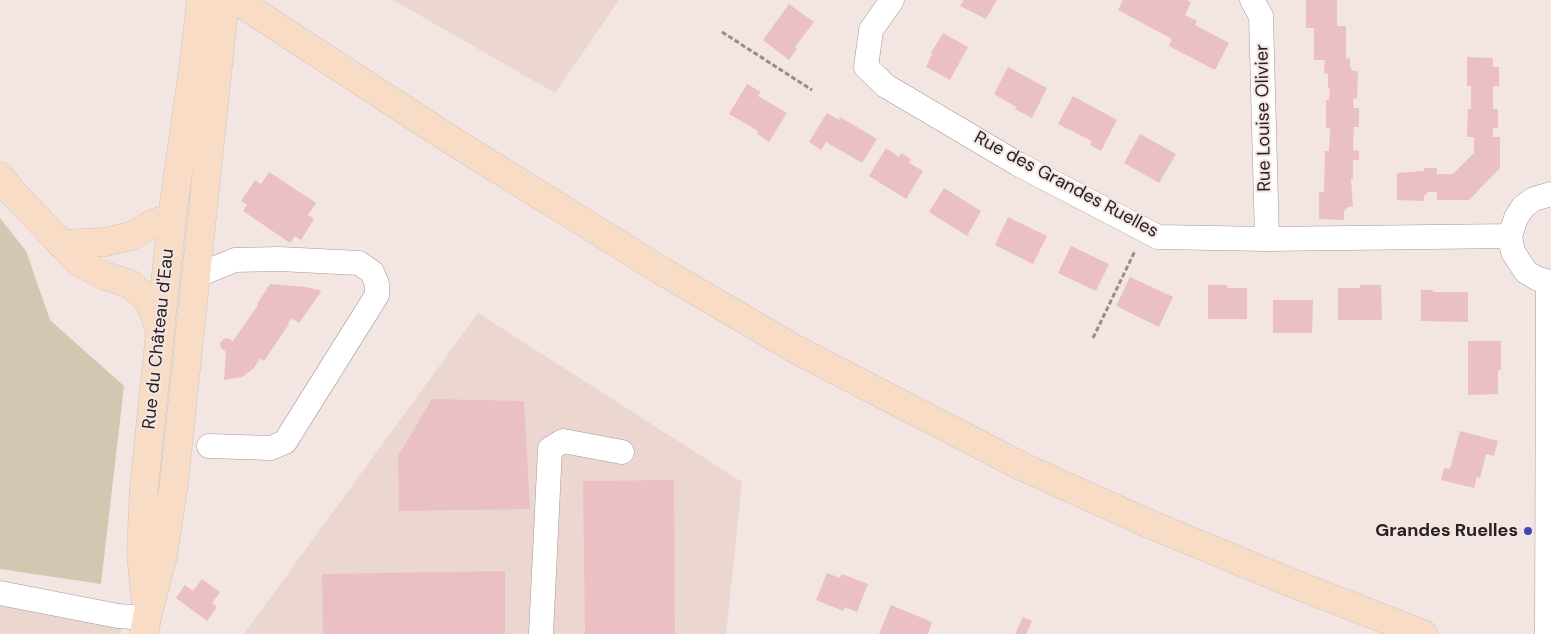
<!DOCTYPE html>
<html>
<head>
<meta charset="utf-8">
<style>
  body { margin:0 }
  canvas { display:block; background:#f3e5e2 }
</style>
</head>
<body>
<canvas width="1551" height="634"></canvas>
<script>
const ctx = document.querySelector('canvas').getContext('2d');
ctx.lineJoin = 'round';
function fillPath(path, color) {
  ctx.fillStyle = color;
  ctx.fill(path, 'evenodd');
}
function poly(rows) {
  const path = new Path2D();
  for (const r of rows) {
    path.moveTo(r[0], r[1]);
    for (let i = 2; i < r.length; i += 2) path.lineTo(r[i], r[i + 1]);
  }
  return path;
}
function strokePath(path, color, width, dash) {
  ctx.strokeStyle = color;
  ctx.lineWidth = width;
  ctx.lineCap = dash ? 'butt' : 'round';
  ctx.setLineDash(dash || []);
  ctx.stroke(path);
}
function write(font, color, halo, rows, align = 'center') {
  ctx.font = font + ' "DM Sans",sans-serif';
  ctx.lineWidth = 4;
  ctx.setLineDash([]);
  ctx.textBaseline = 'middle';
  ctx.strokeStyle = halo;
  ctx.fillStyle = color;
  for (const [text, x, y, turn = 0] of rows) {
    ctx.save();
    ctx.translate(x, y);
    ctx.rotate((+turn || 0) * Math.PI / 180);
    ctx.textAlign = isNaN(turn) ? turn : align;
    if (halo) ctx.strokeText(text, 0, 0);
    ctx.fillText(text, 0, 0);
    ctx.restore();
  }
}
fillPath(poly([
  [393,0,619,0,555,93],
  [478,313,742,482,726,634,244,634],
  [0,595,122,622,121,634,0,634]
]), '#ecd6d0');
fillPath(poly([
  [0,218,26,251,50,320,124,386,101,584,0,569]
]), '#d3c7b1');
fillPath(poly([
  [964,0,997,0,986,19,960,6],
  [1123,0,1187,0,1191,2,1185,15,1197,21,1195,25,1229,43,1215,70,1169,46,1172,39,1118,10],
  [1306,0,1337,0,1337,26,1346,26,1346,59,1350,58,1350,67,1353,71,1358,71,1357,98,1353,99,1354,108,1359,108,1359,127,1354,127,1353,150,1359,151,1359,160,1353,160,1353,179,1351,179,1353,206,1348,207,1344,211,1344,220,1319,219,1319,192,1324,192,1325,151,1329,151,1330,128,1326,128,1326,100,1329,100,1330,88,1328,88,1328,74,1324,73,1325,60,1314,60,1314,28,1306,28],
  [789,4,814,22,795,47,797,49,789,60,763,40],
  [943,33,968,47,950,80,926,67,932,54,931,53],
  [1467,57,1493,58,1493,67,1499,67,1499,86,1493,86,1493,109,1498,109,1498,128,1493,128,1493,137,1500,137,1500,168,1469,200,1437,200,1437,192,1428,192,1424,196,1424,201,1397,200,1397,173,1424,171,1424,168,1437,168,1437,174,1453,174,1474,153,1474,137,1467,137,1468,109,1471,109,1471,86,1467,86],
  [1008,67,1047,88,1032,118,1015,109,1016,107,994,94],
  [747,84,761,92,758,96,787,113,769,142,757,134,758,131,729,114],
  [1073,96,1117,120,1101,151,1090,145,1092,141,1058,124],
  [827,113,839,120,840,117,877,139,862,163,826,142,821,150,809,142],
  [1140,134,1176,154,1159,183,1124,163],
  [886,148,899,157,901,153,911,159,909,163,923,171,906,199,869,176],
  [269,172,316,203,308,215,314,219,301,240,295,236,290,243,243,211,247,205,241,201,255,180,261,184],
  [944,188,981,211,967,236,929,212],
  [1008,217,1047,236,1033,264,995,245],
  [1071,246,1109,264,1096,291,1058,273],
  [1130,277,1173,297,1159,327,1116,306],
  [270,284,306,287,319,290,321,292,299,323,291,318,288,324,289,324,264,361,260,358,254,368,242,377,224,380,226,352,221,348,220,343,224,339,227,338,233,341,258,305,257,304],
  [1208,285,1227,285,1227,288,1247,288,1247,319,1208,319],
  [1360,285,1381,285,1382,320,1338,320,1338,288,1360,288],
  [1421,290,1433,290,1433,292,1468,292,1468,322,1421,321],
  [1273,300,1313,300,1312,333,1273,333],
  [1468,341,1501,341,1501,370,1498,370,1498,394,1468,395],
  [432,399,524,401,530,509,399,511,398,456],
  [1460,431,1498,441,1494,456,1486,454,1480,478,1477,477,1474,488,1441,480,1444,468,1450,469],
  [674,480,675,634,585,634,583,481],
  [505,571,505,634,323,634,322,574],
  [827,573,840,578,842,574,868,584,857,612,845,607,843,611,816,600],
  [202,579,220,592,212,603,217,607,207,621,176,598,185,585,193,591],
  [891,605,932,622,928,634,879,634],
  [1023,617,1032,621,1026,634,1015,634]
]), '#eac0c4');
const minor = poly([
  [892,0,871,30,866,67,886,86,1018,164,1158,237,1267,239,1510,236],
  [1252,0,1261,16,1267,239],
  [1551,194,1534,199,1523,207,1516,218,1510,236,1513,252,1526,272,1538,279,1551,282],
  [196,276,235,260,279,259,359,263,372,272,377,284,377,295,285,442,271,448,209,446],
  [0,593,118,616,147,618],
  [541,634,550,449,563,441,622,452],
  [1547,634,1548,282]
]);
const major = poly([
  [236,0,451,140,662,271,795,349,1021,466,1145,522,1292,583,1423,634],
  [0,176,13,193,80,263,105,276,130,284,147,299,155,315,160,331],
  [61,244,105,242,131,236,152,224,172,217],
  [145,597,141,551,144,487,172,217,194,62,201,0],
  [144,634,147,618,163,556,174,483,225,0]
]);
strokePath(minor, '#a59895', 25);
strokePath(major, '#c7c6c5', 29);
strokePath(poly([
  [722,32,812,90],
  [1093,338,1135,251]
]), '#978d8a', 3, [5, 2.5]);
strokePath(minor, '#fff', 24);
strokePath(major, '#f9dcc5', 28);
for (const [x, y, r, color] of [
  [1528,531,5,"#4146bb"]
]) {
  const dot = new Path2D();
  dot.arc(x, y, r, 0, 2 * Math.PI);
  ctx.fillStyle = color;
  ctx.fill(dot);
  strokePath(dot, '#f3e5e2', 2);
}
write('18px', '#272220', '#f3e5e2', [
  ["Rue Louise Olivier",1264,118,-91],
  ["Rue des Grandes Ruelles",1066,185,28],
  ["Rue du Château d'Eau",159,339,-84]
]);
write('bold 18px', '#272220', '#f3e5e2', [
  ["Grandes Ruelles",1518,531]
], 'right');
</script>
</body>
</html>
